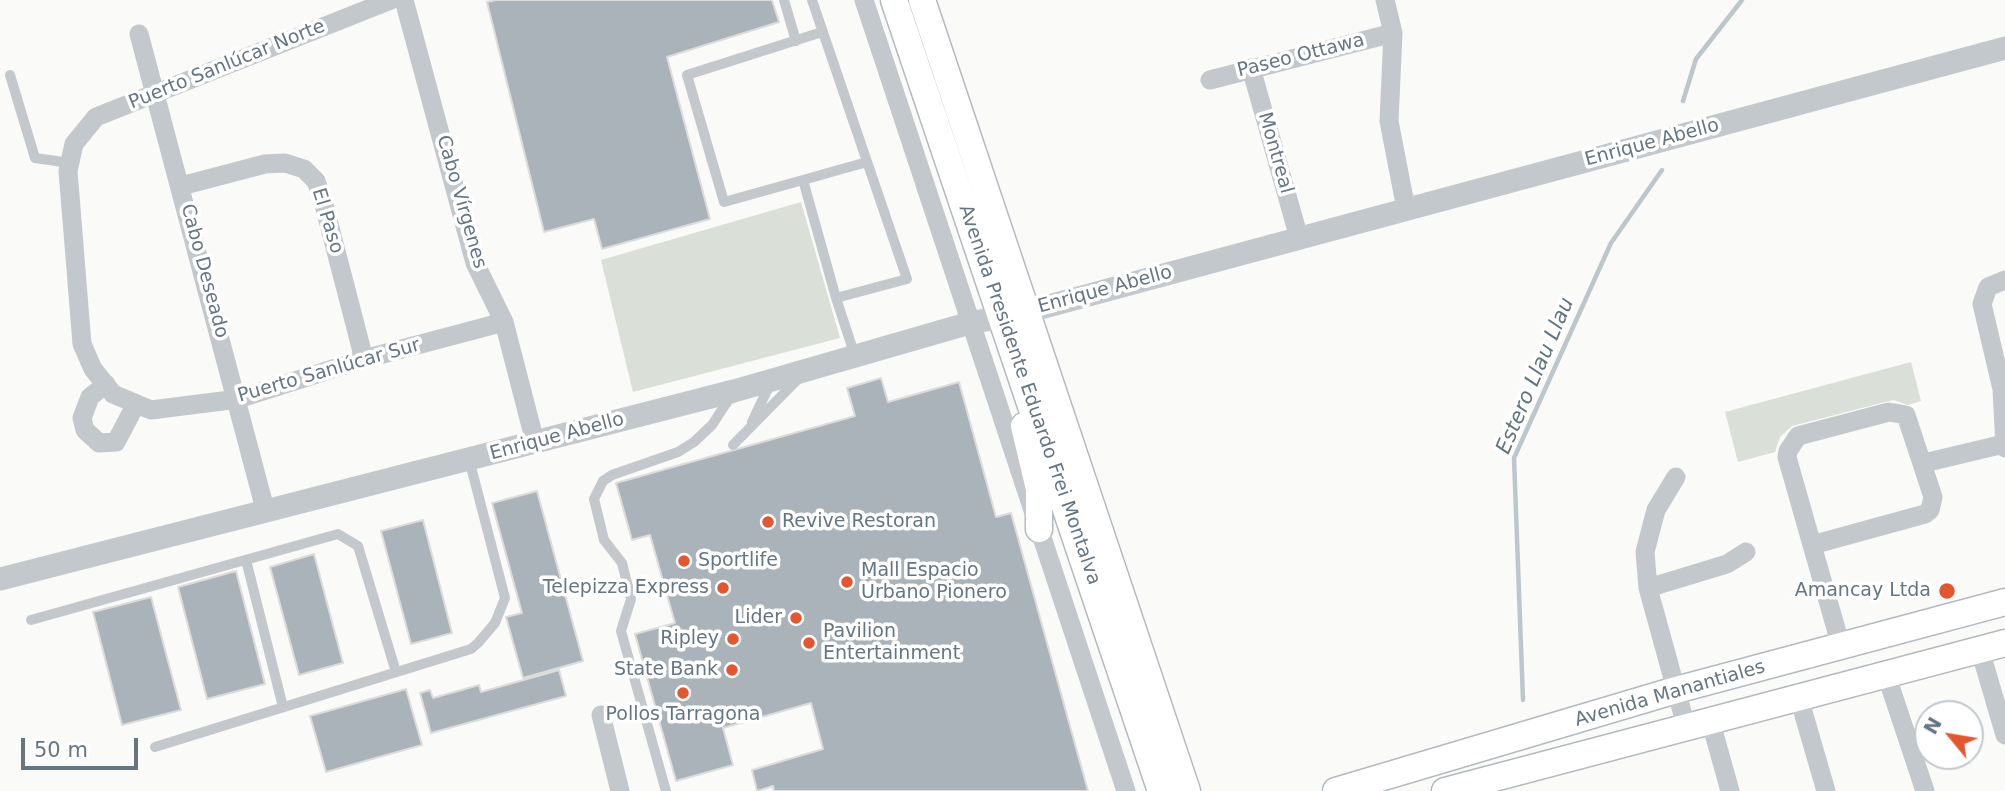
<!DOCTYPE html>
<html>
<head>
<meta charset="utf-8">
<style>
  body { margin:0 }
  #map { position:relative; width:2005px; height:791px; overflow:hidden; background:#fafaf8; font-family:"DejaVu Sans",sans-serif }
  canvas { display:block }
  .north { position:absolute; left:1914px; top:700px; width:70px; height:70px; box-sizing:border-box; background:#fff; border:2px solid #c1c8cd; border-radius:50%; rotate:300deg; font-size:19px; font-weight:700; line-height:28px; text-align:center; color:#657683 }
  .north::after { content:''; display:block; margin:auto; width:24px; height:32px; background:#e4572e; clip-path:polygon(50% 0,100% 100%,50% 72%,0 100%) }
  .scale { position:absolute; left:21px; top:738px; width:117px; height:32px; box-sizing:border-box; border:4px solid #657683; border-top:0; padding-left:9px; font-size:21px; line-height:24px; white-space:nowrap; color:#657683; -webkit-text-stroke:5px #fff; paint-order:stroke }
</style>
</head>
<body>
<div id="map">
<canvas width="2005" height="791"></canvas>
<div class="north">N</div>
<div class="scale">50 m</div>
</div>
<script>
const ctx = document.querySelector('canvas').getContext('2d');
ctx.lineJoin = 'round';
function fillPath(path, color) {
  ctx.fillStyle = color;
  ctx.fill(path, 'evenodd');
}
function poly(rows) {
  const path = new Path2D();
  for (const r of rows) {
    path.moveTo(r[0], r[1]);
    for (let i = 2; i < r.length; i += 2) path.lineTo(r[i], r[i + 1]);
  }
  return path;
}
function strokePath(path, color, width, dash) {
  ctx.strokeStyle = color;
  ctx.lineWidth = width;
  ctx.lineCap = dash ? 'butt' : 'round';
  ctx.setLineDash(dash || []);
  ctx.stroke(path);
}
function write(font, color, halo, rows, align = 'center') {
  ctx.font = font + ' "DejaVu Sans",sans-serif';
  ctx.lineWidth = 7;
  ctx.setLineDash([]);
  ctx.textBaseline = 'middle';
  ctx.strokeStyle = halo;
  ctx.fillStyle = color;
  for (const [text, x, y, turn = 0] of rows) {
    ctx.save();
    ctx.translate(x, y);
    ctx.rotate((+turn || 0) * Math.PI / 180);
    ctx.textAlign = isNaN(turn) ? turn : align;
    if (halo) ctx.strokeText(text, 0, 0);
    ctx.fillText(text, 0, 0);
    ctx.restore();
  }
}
fillPath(poly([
  [801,202,840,338,633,392,601,260],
  [1911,362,1921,401,1908,405,1893,400,1792,426,1780,437,1775,452,1738,462,1725,412]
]), '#dadfd7');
strokePath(poly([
  [1683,101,1696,59,1742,0],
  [1523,700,1514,458,1611,243,1662,170]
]), '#bbc7cb', 4.5);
const building = poly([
  [496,0,772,0,779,22,667,57,710,219,602,249,594,219,544,232,487,2,496,0],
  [881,378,888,402,959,382,996,517,1011,513,1088,791,774,791,773,786,757,791,752,770,823,749,811,703,723,728,733,765,676,781,635,634,675,623,650,535,632,540,616,483,855,416,847,388,881,378],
  [537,491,583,661,523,678,506,617,522,613,492,503,537,491],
  [423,520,452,633,411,644,381,531,423,520],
  [314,554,343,663,299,675,270,567,314,554],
  [236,571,265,684,207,699,178,587,236,571],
  [151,597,181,710,122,725,93,612,151,597],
  [559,670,566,696,431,733,420,693,430,690,433,698,479,685,481,692,559,670],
  [406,689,422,745,326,772,310,716,406,689]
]);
fillPath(building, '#aab3b9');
strokePath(building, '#dcdcda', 2);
const secondary = poly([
  [894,0,1161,791],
  [922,0,1187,791],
  [1024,426,1039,489,1039,529],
  [1336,791,1676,690,2005,602],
  [1445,791,2005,643]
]);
strokePath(secondary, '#b3babf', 29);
strokePath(poly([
  [784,0,796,41],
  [812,0,907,279,836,298,803,180,724,202,687,75,822,32],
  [10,75,35,158,70,163],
  [803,180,867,162],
  [836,298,855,356],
  [752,422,771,382],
  [733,445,799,378],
  [246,560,283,707],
  [31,620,338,534,358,546,396,672],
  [155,747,471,649,478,643,495,623,505,598,469,459],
  [666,791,621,631,631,599,622,563,604,540,594,499,603,481,612,475,678,452,694,442,712,425,731,396]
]), '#c3c8cc', 10);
strokePath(poly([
  [391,0,96,117,74,144,68,171,82,344,93,369,113,394,151,410,238,399,364,359,504,322],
  [404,0,475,263,504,322,535,442],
  [864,0,1126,791],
  [1385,0,1393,33,1389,121,1406,209],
  [139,34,265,509],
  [1251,68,1299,238],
  [1210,80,1393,33],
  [181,186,265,164,285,163,304,169,316,181,323,201,364,359],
  [2005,280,1988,287,1982,304,2002,389,2005,448],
  [106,384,90,397,82,418,85,430,99,443,116,442,136,404],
  [1924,463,2004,444],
  [1676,477,1656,510,1645,552,1648,588,1686,726],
  [1812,545,1925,514,1930,510,1933,497,1906,415,1889,412,1798,436,1788,451,1787,457,1812,545,1841,646],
  [1648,588,1727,564,1746,552],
  [1980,650,2005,735],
  [1886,674,1925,791],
  [1799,698,1826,791],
  [601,715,620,791],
  [1710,719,1730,791]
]), '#c3c8cc', 19);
strokePath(poly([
  [0,579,734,391,970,323,1026,312,2005,48]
]), '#c3c8cc', 23);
strokePath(secondary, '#fff', 26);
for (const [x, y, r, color] of [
  [768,522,7,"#e4572e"],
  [684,561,7,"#e4572e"],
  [847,582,7,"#e4572e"],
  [723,588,7,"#e4572e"],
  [1947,591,9,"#e4572e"],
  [796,618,7,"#e4572e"],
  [733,639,7,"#e4572e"],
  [809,643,7,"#e4572e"],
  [732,670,7,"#e4572e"],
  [683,693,7,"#e4572e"]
]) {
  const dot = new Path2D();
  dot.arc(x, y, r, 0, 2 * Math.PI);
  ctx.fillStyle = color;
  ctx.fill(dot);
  strokePath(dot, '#fff', 2.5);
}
write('19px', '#657683', '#fff', [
  ["Paseo Ottawa",1301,56,-14],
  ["Puerto Sanlúcar Norte",227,65,-22],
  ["Enrique Abello",1652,143,-15],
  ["Montreal",1275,153,74],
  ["Cabo Vírgenes",461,202,74],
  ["El Paso",327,221,73],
  ["Cabo Deseado",204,271,75],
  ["Enrique Abello",1105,290,-15],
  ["Puerto Sanlúcar Sur",329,371,-16],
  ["Avenida Presidente Eduardo Frei Montalva",1029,395,71],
  ["Enrique Abello",557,437,-15],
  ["Avenida Manantiales",1670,694,-16]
]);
write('19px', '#657683', '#fff', [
  ["Revive Restoran",782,522,"left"],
  ["Sportlife",698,561,"left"],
  ["Mall Espacio",861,571,"left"],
  ["Urbano Pionero",861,593,"left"],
  ["Telepizza Express",709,588],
  ["Amancay Ltda",1931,591],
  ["Lider",782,618],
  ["Pavilion",823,632,"left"],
  ["Entertainment",823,654,"left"],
  ["Ripley",719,639],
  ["State Bank",718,670],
  ["Pollos Tarragona",683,715,"center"]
], 'right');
write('italic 21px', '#60757c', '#fff', [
  ["Estero Llau Llau",1536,376,-67]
]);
</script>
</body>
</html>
